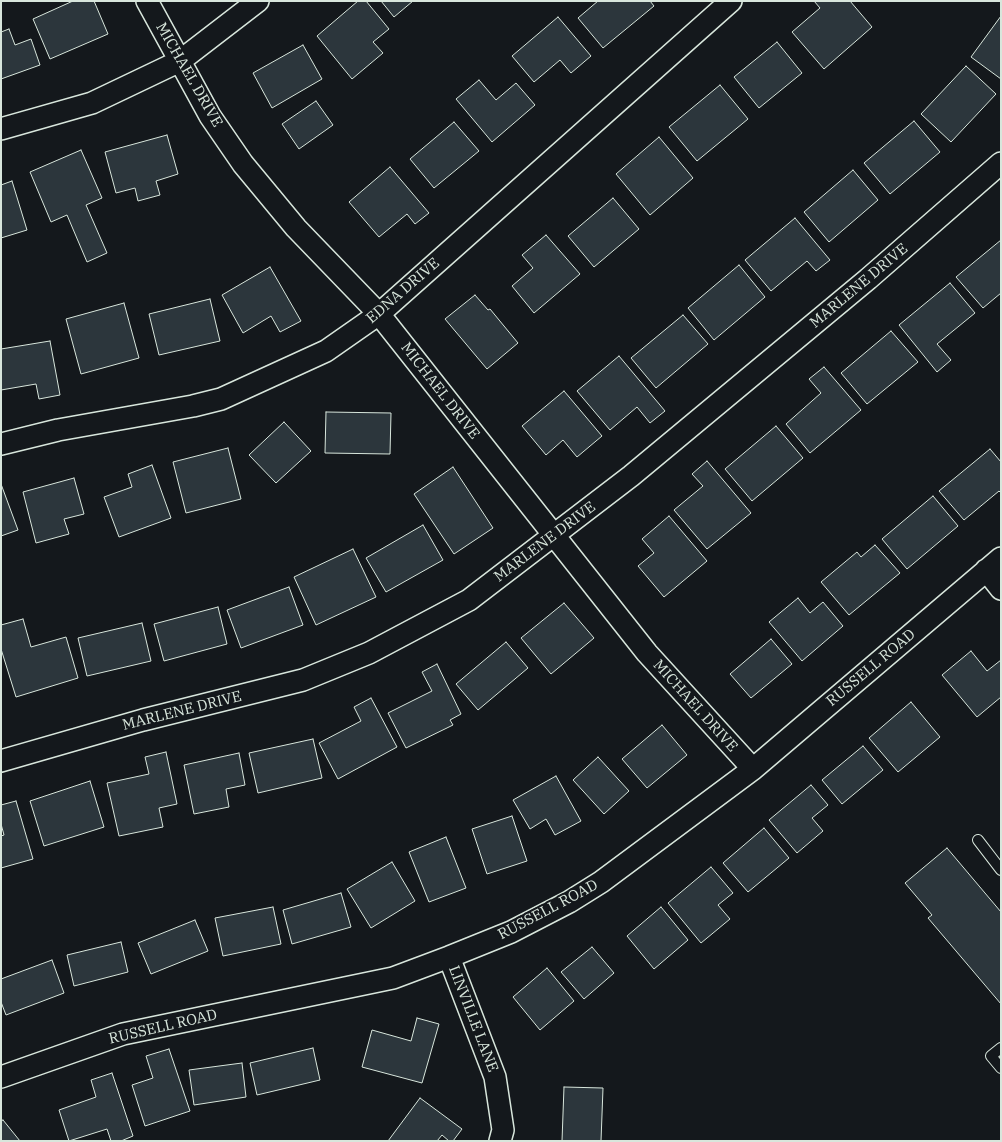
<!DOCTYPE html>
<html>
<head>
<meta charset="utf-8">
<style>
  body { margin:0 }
  #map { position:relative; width:1002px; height:1142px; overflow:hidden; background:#14181c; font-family:"IBM Plex Serif",serif }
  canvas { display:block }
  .frame { position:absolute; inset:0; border:2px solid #d8e6dc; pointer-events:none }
</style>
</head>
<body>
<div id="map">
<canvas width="1002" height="1142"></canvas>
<div class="frame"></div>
</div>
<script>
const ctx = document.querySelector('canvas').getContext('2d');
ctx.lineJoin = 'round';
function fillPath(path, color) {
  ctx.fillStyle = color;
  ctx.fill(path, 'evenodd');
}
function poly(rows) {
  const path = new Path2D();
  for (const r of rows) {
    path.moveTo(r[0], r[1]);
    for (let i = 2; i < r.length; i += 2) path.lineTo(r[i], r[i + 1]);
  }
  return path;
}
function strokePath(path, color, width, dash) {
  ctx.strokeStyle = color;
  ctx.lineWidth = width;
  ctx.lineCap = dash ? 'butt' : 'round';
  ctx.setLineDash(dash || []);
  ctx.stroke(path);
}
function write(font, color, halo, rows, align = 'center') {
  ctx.font = font + ' "IBM Plex Serif",serif';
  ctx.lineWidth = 4;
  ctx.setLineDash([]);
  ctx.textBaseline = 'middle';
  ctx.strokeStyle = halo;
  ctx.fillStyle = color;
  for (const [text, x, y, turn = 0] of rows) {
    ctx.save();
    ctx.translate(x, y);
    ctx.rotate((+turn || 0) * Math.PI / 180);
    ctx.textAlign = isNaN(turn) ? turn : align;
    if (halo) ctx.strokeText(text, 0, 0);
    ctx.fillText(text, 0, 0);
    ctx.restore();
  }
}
const building = poly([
  [73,1,94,1,108,34,50,59,33,19,73,1],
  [358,1,366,1,389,29,373,42,383,53,352,79,317,36,358,1],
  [381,1,413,1,394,17,381,1],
  [598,1,650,1,654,6,603,48,578,18,598,1],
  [814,1,850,1,872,27,824,69,792,32,820,8,814,1],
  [1001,16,1001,79,971,57,1001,16],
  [558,17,591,56,571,73,560,60,534,82,512,56,558,17],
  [9,29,15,45,31,39,40,65,1,79,1,32,9,29],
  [777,42,802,73,759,108,734,77,777,42],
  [303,45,322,79,272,108,253,73,303,45],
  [966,66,996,94,951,142,921,114,966,66],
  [479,80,496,100,516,83,535,105,492,142,456,99,479,80],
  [720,85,748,119,697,161,669,127,720,85],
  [316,101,333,125,299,149,282,124,316,101],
  [914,121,940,152,890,194,864,163,914,121],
  [454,122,479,151,434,188,410,159,454,122],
  [167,135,178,174,156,181,160,195,138,201,135,188,116,193,105,152,167,135],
  [659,137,693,178,650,215,616,174,659,137],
  [81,150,102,198,86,205,107,253,87,262,67,215,51,222,30,172,81,150],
  [390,167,429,213,415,224,407,214,379,237,349,202,390,167],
  [853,170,878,200,829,242,804,212,853,170],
  [12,181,27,230,1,238,1,185,12,181],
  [613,198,639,229,594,267,568,236,613,198],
  [795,218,830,260,816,271,807,261,771,291,745,260,795,218],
  [546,235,580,274,534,313,512,286,533,268,522,255,546,235],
  [1001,240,1001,293,983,308,956,277,1001,240],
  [739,265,765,297,714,340,688,308,739,265],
  [270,267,301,321,280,332,271,316,243,333,222,295,270,267],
  [950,283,975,313,937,344,951,360,937,372,899,325,950,283],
  [475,295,488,310,490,309,518,343,487,369,445,319,475,295],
  [210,299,220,341,159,355,149,314,210,299],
  [124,303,139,358,81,374,66,319,124,303],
  [683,315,708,344,656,388,631,358,683,315],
  [891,331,918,362,867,404,841,373,891,331],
  [50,341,60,395,39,399,36,384,1,390,1,349,50,341],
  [619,356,665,411,650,423,637,407,610,430,577,391,619,356],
  [824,367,861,410,810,453,786,424,821,393,809,379,824,367],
  [564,391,602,436,577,457,563,440,546,455,522,426,564,391],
  [326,412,391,413,390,454,325,453,326,412],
  [284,422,311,451,276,483,249,455,284,422],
  [776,426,803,458,752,501,725,469,776,426],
  [228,448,241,499,186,513,173,462,228,448],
  [990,449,1001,462,1001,493,999,491,964,520,939,491,990,449],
  [707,461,751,513,707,549,674,510,703,486,692,474,707,461],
  [152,465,171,518,119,537,104,497,132,487,128,474,152,465],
  [453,467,493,528,454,554,414,494,453,467],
  [74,478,84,514,64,519,69,534,36,543,23,492,74,478],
  [1,484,18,530,1,536,1,484],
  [933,496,958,526,907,569,882,539,933,496],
  [669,516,707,561,664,597,638,566,654,553,642,539,669,516],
  [423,525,443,560,386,592,366,558,423,525],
  [875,545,900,573,849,615,821,582,857,552,861,557,875,545],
  [353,549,376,597,316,625,294,577,353,549],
  [289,587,303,625,241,648,227,610,289,587],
  [798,598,810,613,823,602,843,626,802,661,769,622,798,598],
  [564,603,594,638,551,674,521,638,564,603],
  [218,607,227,644,164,661,154,624,218,607],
  [23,619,31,647,66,637,78,678,16,697,1,649,1,625,23,619],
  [142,623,151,661,87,676,78,638,142,623],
  [771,639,792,664,751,698,730,674,771,639],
  [506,642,528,668,478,710,456,684,506,642],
  [971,651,987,671,1001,660,1001,697,977,717,942,675,971,651],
  [437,664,461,714,450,720,453,725,406,748,388,713,432,691,422,672,437,664],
  [371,698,397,747,338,779,319,743,361,721,354,707,371,698],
  [911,702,940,737,898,772,869,738,911,702],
  [662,725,687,755,647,788,622,759,662,725],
  [313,739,322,778,258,793,249,753,313,739],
  [863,746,883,770,842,804,822,780,863,746],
  [166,752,177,804,159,808,163,827,119,836,107,783,149,774,145,757,166,752],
  [239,753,245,785,226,789,229,807,194,814,184,765,239,753],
  [598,757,629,791,604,814,573,780,598,757],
  [556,776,581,821,555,835,546,819,530,829,513,800,556,776],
  [90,781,104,827,44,846,30,801,90,781],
  [811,785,828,805,812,818,823,831,797,853,769,820,811,785],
  [16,801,33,859,1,868,1,836,4,835,1,824,1,805,16,801],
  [512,816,527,861,487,874,472,829,512,816],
  [764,828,789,858,748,892,723,863,764,828],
  [446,837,466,888,429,902,409,852,446,837],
  [947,848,1001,912,1001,1004,928,918,932,915,905,883,947,848],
  [392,862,415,901,371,928,347,889,392,862],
  [711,867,733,893,718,905,730,919,701,943,668,903,711,867],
  [341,893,351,927,292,944,283,910,341,893],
  [273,907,281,944,223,956,215,918,273,907],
  [661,907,688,940,654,969,627,936,661,907],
  [195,920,208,951,151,974,138,943,195,920],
  [121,942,128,972,74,986,67,955,121,942],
  [592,947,614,973,584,999,561,972,592,947],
  [52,960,64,993,6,1015,1,1002,1,979,52,960],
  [547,968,574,1001,540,1030,513,997,547,968],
  [417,1018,439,1024,422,1083,362,1067,372,1030,411,1041,417,1018],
  [313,1048,320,1080,257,1095,250,1063,313,1048],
  [169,1049,190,1111,145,1126,132,1085,153,1078,146,1056,169,1049],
  [242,1063,246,1097,194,1105,189,1070,242,1063],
  [112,1073,133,1136,121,1141,111,1141,107,1129,69,1141,59,1110,96,1097,91,1080,112,1073],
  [564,1087,603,1088,601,1141,562,1141,564,1087],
  [420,1098,462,1129,453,1141,449,1141,442,1135,437,1141,388,1141,420,1098],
  [3,1120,20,1141,1,1141,1,1121,3,1120]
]);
fillPath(building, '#2c363c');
strokePath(building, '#d8e6dc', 1);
const service = poly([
  [978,840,1001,870],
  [1001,1048,991,1056,1001,1068]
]);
const minor = poly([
  [147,1,210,116,243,164,296,228,379,314,647,653,753,769],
  [1,129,92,103,180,61,258,1],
  [1,444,58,430,193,406,221,399,326,351,379,314,731,1],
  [986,570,1001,589],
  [1,761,143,720,303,680,369,653,469,600,631,476,868,279,1001,163],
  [449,957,495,1077,503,1130,500,1141],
  [1,1077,123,1034,393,978,449,957,511,932,569,902,601,882,753,769,1001,558]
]);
strokePath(service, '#d8e6dc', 12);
strokePath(minor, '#d8e6dc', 24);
strokePath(service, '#14181c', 10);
strokePath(minor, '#14181c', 21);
write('15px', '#d8e6dc', '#14181c', [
  ["MICHAEL DRIVE",189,75,60],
  ["MARLENE DRIVE",859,286,-40],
  ["EDNA DRIVE",403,291,-41],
  ["MICHAEL DRIVE",440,391,52],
  ["MARLENE DRIVE",545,542,-37],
  ["RUSSELL ROAD",871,668,-40],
  ["MICHAEL DRIVE",695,706,48],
  ["MARLENE DRIVE",182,711,-14],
  ["RUSSELL ROAD",548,910,-28],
  ["LINVILLE LANE",473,1019,69],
  ["RUSSELL ROAD",163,1027,-13]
]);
</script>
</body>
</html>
